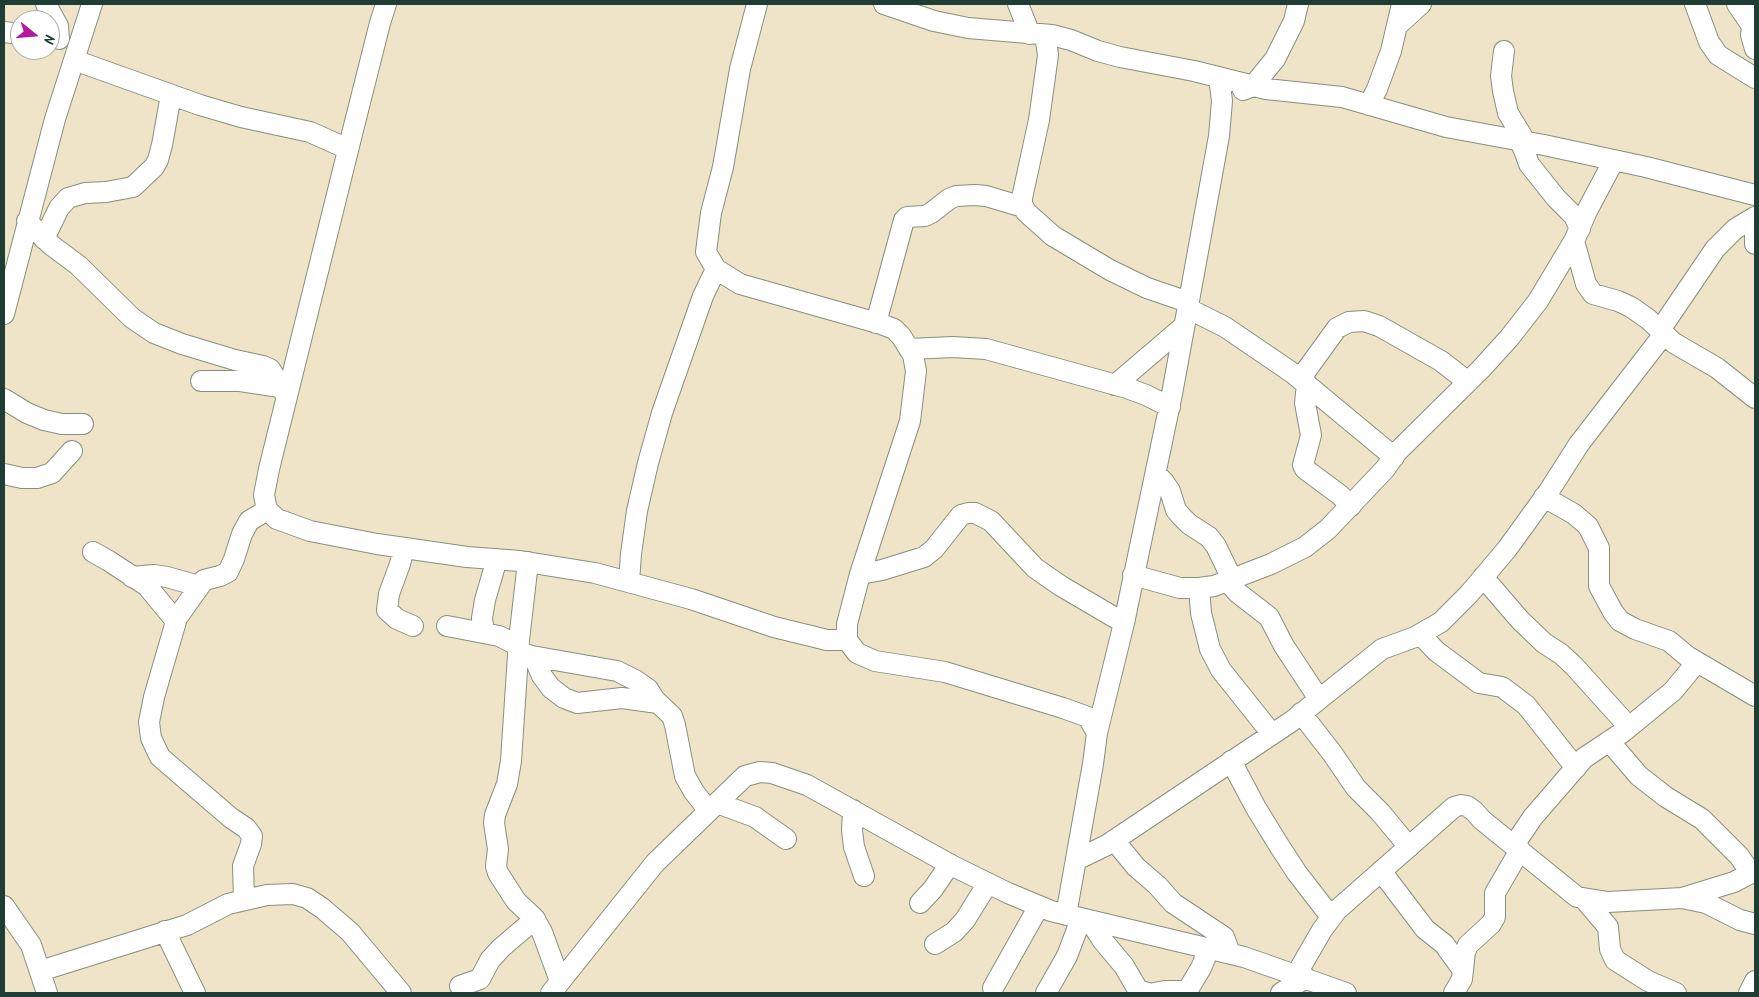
<!DOCTYPE html>
<html>
<head>
<meta charset="utf-8">
<style>
  body { margin:0 }
  #map { position:relative; width:1759px; height:997px; overflow:hidden; background:#efe4c7; font-family:Kalam,sans-serif }
  canvas { display:block }
  .frame { position:absolute; inset:0; border:5px solid #1f3d34; pointer-events:none }
  .north { position:absolute; left:10px; top:10px; width:50px; height:50px; box-sizing:border-box; background:#fff; border:1px solid #a5b1ae; border-radius:50%; rotate:107deg; font-size:14px; font-weight:700; line-height:20px; text-align:center; color:#1f3d34 }
  .north::after { content:''; display:block; margin:auto; width:18px; height:22px; background:#b5179e; clip-path:polygon(50% 0,100% 100%,50% 72%,0 100%) }
</style>
</head>
<body>
<div id="map">
<canvas width="1759" height="997"></canvas>
<div class="frame"></div>
<div class="north">N</div>
</div>
<script>
const ctx = document.querySelector('canvas').getContext('2d');
ctx.lineJoin = 'round';
function poly(rows) {
  const path = new Path2D();
  for (const r of rows) {
    path.moveTo(r[0], r[1]);
    for (let i = 2; i < r.length; i += 2) path.lineTo(r[i], r[i + 1]);
  }
  return path;
}
function strokePath(path, color, width, dash) {
  ctx.strokeStyle = color;
  ctx.lineWidth = width;
  ctx.lineCap = dash ? 'butt' : 'round';
  ctx.setLineDash(dash || []);
  ctx.stroke(path);
}
const minor = poly([
  [46,4,58,26,59,39],
  [386,4,380,23,354,126,269,469,264,495,267,510,277,519,310,531,377,544,467,557,520,561,595,573,691,599,774,627,827,640,847,640],
  [757,4,740,69,723,167,711,213,706,252,716,269,740,284,881,324,894,329,901,336,913,355,916,371,910,421,860,574,847,624,847,640,857,653,875,661,945,672,1063,708,1088,717,1097,733,1093,764,1066,915],
  [884,4,934,21,968,28,1052,35,1071,40,1098,51,1120,57,1194,71,1266,89,1342,97,1446,127,1544,145,1646,167,1755,195],
  [1018,4,1030,34],
  [1695,4,1709,42,1718,55,1755,78],
  [1737,4,1752,26],
  [1755,4,1751,35,1755,49],
  [1398,25,1421,4],
  [4,32,20,34],
  [1045,35,1048,55,1039,120,1022,198,1022,204,1026,212,1053,236,1110,270,1147,288,1188,302],
  [1504,51,1501,76,1503,91,1508,113,1525,141],
  [74,60,200,105,241,117,310,132,348,149],
  [1243,90,1253,86,1275,59,1294,21,1298,4],
  [1369,105,1377,89,1391,51,1402,4],
  [1519,140,1524,150,1529,164,1556,198,1574,216,1580,229],
  [27,221,51,245,78,265,132,318,154,333,182,344,235,360,263,366,270,369,287,397],
  [1755,227,1755,244],
  [44,239,59,208,68,198,85,193,106,192,133,187,154,167,158,160,162,145,171,95],
  [1574,241,1586,284,1593,294,1618,301,1631,307,1648,319,1674,343,1717,368,1755,398],
  [1187,308,1225,327,1294,374,1394,457],
  [4,314,55,119,92,4],
  [876,323,904,220,907,217,925,216,931,213,949,199,956,196,975,195,986,196,1023,207],
  [1660,330,1715,249,1735,229,1755,217],
  [909,349,953,347,986,349,1127,388,1146,395,1170,407],
  [1300,379,1337,328,1349,322,1364,321,1379,326,1441,361,1468,382],
  [201,381,240,381,280,387],
  [1307,384,1305,403,1311,435,1303,465,1305,469,1340,495,1351,506],
  [1115,385,1184,326],
  [4,399,27,413,44,420,62,424,83,424],
  [4,474,22,478,37,478,52,473,72,451],
  [1156,474,1164,482,1170,491,1176,510,1181,516,1189,524,1209,537,1216,546,1232,579],
  [1544,497,1574,514,1588,526,1599,548,1599,586,1613,612,1620,621,1635,629,1669,641,1687,656,1755,696],
  [404,548,400,564,389,594,387,610,397,619,413,626],
  [93,552,109,561,147,586,176,621],
  [528,562,519,640,511,761,507,784,495,815,494,823,498,849,496,866,498,873,516,901,534,918,542,932,560,981],
  [860,574,882,570,924,557,934,549,961,515,968,513,975,513,991,521,1035,568,1061,586,1124,623],
  [1133,575,1180,588,1199,588,1214,586,1271,564,1305,547,1328,529,1385,469,1397,452,1481,369,1510,337,1538,301,1574,241,1587,211,1614,160],
  [132,577,154,575,167,577,199,586],
  [1483,577,1520,620,1544,643,1561,654,1574,666,1629,727],
  [1227,581,1238,593,1269,617,1284,646,1319,699],
  [629,582,631,554,637,511,648,463,662,413,703,296,716,269],
  [1199,588,1201,613,1210,649,1221,670,1272,734],
  [447,626,499,636,519,646],
  [484,633,482,618,485,600,497,559],
  [1420,634,1436,651,1479,683,1502,687,1526,705,1576,768],
  [518,652,532,656,617,671,635,680,648,689,655,700,672,716,675,725,685,776,694,792,709,811],
  [534,657,542,676,551,688,564,698,577,703,622,698,658,703],
  [1301,713,1332,753,1356,788,1380,812,1409,847],
  [1097,733,1124,623,1172,394,1219,136,1222,101,1219,77],
  [1609,741,1639,776,1666,797,1702,819,1739,856,1751,873],
  [1231,761,1256,808,1280,847,1297,873,1331,917],
  [717,803,755,817,786,839],
  [853,810,852,830,854,847,864,876],
  [1114,840,1136,867,1157,885,1173,903,1224,937,1230,953],
  [1514,845,1533,817,1584,758,1623,732,1673,691,1697,662],
  [1076,860,1107,845,1292,721,1382,649,1415,637,1441,622,1469,594,1507,549,1549,491,1579,444,1664,334],
  [1381,871,1425,929,1444,944,1462,969],
  [1682,898,1734,882,1755,871],
  [1584,899,1608,927,1610,949,1615,960,1648,981,1676,993],
  [244,900,243,866,251,844,252,836,246,828,231,818,160,757,151,738,149,722,154,697,177,618,204,580,220,576,228,572,234,559,242,534,249,521,267,510],
  [920,903,933,889,950,864],
  [4,906,31,945,47,993],
  [1090,921,1103,941,1124,966,1138,990,1148,993],
  [165,931,195,993],
  [935,944,954,932,965,920,988,883],
  [40,971,187,925,228,904,267,895,293,894,307,898,322,908,350,932,401,993],
  [1296,975,1322,930,1337,910,1454,807,1461,805,1467,806,1474,811,1482,820,1577,897,1608,902,1682,898,1706,903,1740,920,1755,924],
  [460,986,480,979,490,960,501,948,535,919],
  [993,988,1039,906],
  [551,993,655,863,745,776,760,772,772,773,807,785,953,866,1008,893,1051,911,1244,957,1346,993],
  [1046,993,1067,956,1081,919],
  [1154,993,1165,991,1188,991],
  [1186,993,1201,968,1209,949],
  [1281,993,1306,978],
  [1454,993,1462,979,1465,952,1468,945,1491,924,1495,917,1495,893,1520,850],
  [1749,993,1755,981]
]);
strokePath(minor, '#87907e', 22);
strokePath(minor, '#fff', 20);
</script>
</body>
</html>
